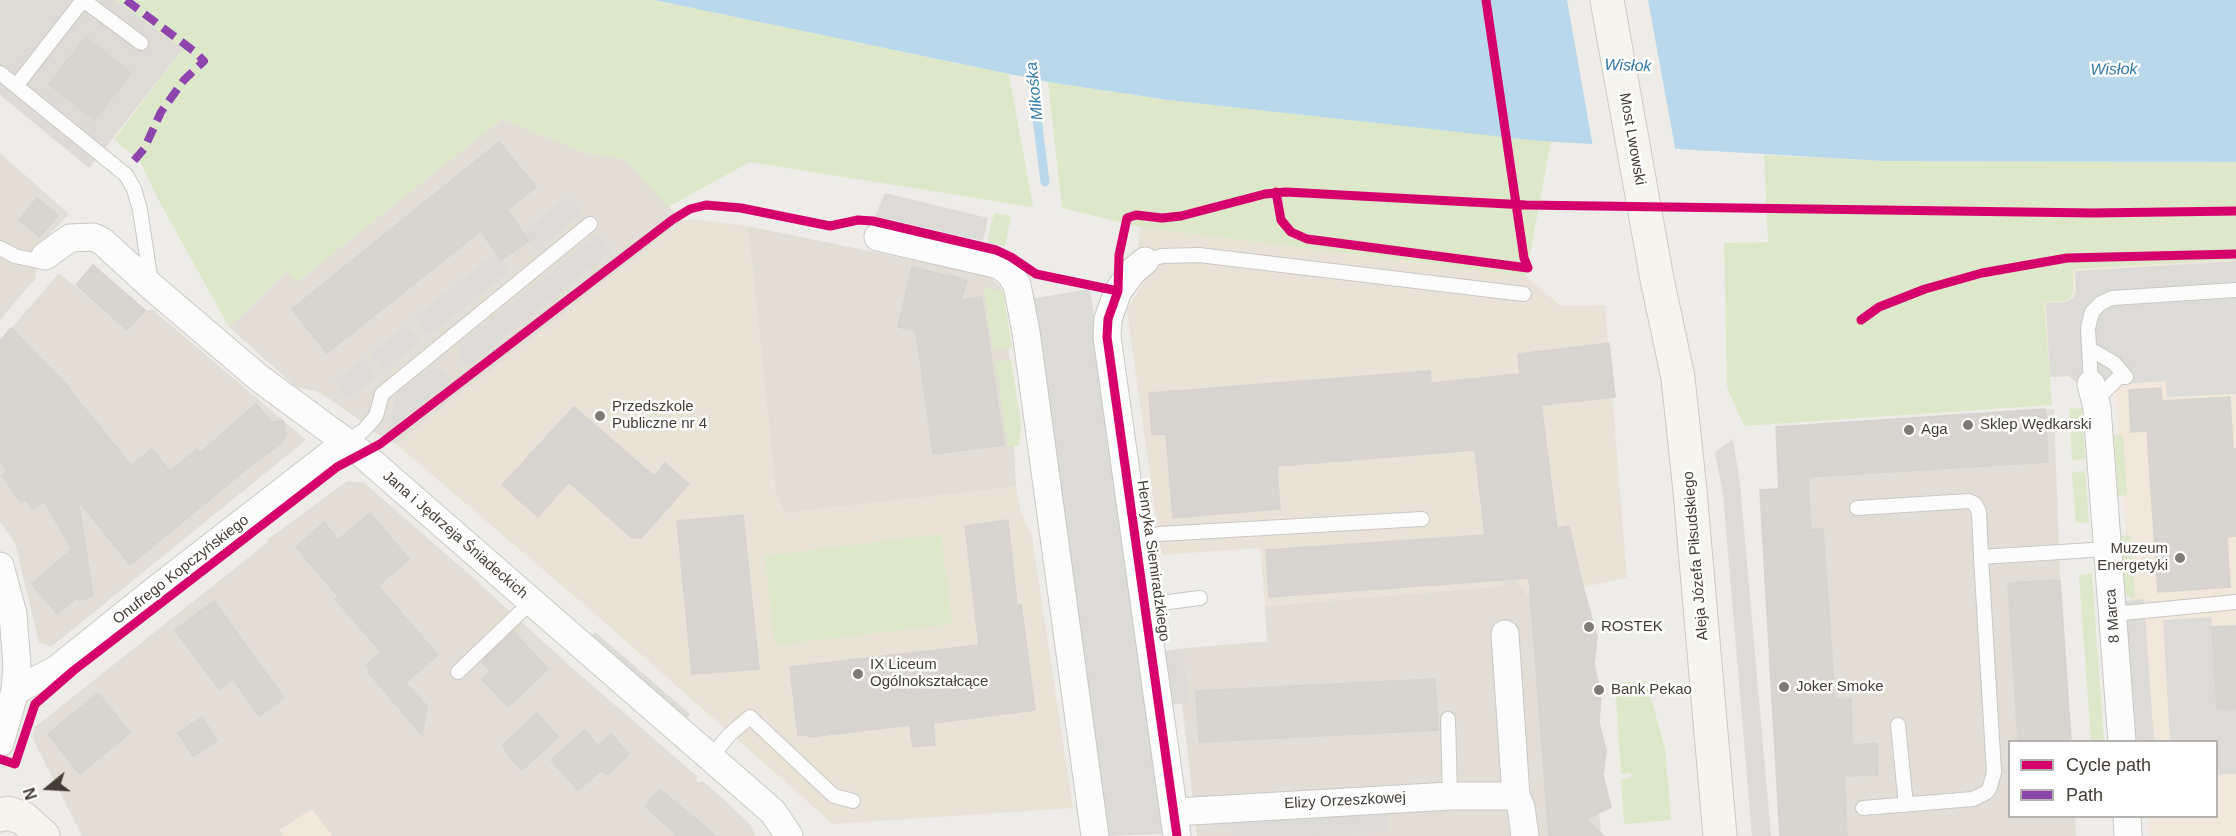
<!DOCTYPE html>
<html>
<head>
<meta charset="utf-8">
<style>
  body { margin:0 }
  #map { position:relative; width:2236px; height:836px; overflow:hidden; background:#eeece8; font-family:Helvetica,sans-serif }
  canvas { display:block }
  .legend { position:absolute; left:2008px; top:740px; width:210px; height:78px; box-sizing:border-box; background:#fff; border:2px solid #b4b1ae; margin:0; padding:8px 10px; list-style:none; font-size:18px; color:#433d35 }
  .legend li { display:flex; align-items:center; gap:12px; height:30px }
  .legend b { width:30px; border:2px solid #b4b1ae }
  .north { position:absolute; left:18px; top:758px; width:60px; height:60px; -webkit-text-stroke:4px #fff; paint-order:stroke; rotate:252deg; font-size:16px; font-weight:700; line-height:24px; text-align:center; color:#433d35 }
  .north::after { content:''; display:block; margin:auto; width:21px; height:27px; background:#433d35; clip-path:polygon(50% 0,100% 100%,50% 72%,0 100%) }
</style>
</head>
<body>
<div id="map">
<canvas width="2236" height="836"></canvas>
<ul class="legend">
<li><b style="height:8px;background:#d6006c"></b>Cycle path</li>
<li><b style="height:8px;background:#8e44ad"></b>Path</li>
</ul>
<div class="north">N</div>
</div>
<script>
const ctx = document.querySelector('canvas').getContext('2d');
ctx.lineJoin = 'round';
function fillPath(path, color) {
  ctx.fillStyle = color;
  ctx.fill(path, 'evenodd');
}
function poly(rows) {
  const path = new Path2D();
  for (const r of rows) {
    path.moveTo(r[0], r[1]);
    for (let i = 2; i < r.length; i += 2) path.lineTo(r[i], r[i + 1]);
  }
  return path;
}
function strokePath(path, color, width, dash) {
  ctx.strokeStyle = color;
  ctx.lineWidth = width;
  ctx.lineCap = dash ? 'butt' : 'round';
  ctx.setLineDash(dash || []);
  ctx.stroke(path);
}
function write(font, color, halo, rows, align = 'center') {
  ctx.font = font + ' Helvetica,sans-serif';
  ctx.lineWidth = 5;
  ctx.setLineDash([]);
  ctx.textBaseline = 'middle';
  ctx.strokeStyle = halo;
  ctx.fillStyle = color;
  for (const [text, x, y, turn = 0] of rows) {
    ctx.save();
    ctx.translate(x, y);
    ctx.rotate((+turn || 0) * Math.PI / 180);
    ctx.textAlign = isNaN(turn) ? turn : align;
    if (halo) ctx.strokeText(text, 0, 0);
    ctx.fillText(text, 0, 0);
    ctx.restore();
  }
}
fillPath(poly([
  [502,119,586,153,625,159,682,221,396,444,368,429,357,418,319,392,296,387,229,327,287,271,297,282],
  [0,153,69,214,39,245,35,279,0,320],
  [748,226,990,276,1001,288,1010,364,1016,487,785,513,776,494],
  [59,273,127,330,145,310,153,310,306,440,51,647,39,642,15,543,0,522,0,341],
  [2054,409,2060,580,2071,741,2010,742,2010,816,2075,817,2076,836,1780,836,1760,490,1779,488,1776,427],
  [347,481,363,482,469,574,571,667,698,777,696,779,698,782,704,782,719,795,751,825,755,836,332,836,312,809,280,830,283,836,82,836,32,737,35,727,268,542,267,540],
  [1516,580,1530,598,1584,587,1597,637,1594,665,1601,694,1599,723,1606,750,1603,776,1611,807,1599,813,1601,833,1604,836,1197,836,1176,649,1267,641,1265,606,1503,586,1506,581]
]), '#e2ded5');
fillPath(poly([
  [2236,260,2236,836,2149,836,2148,817,2216,816,2216,742,2142,741,2115,386,2082,388,2068,377,2049,377,2044,302,2067,301,2072,296,2073,291,2072,269],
  [312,809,332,836,283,836,280,830]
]), '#f1e8db');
fillPath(poly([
  [0,0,116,0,183,49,89,168,0,95]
]), '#dedbd6');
fillPath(poly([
  [694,219,748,226,776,494,785,513,1016,487,1021,512,1032,537,1073,808,833,824,595,614,396,444,682,221],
  [1140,227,1526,276,1561,306,1605,305,1627,578,1530,598,1516,580,1506,581,1503,586,1265,606,1260,548,1161,555,1127,310,1151,271,1138,248]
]), '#e9e3d7');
fillPath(poly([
  [116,0,654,0,1009,74,1033,207,750,162,668,207,625,159,586,153,502,119,297,282,287,271,229,327,158,199,141,163,114,139,183,49],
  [1048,82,1168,100,1551,141,1526,276,1140,227,1062,208],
  [1764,155,1883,161,2236,162,2236,260,2073,269,2073,291,2072,296,2067,301,2044,302,2052,405,1744,426,1727,387,1724,243,1768,242],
  [994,213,1011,216,1005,246,987,242],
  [984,287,1003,292,1012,348,993,350],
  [1011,360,1021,423,1019,446,1008,447,996,362],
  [2082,408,2085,459,2072,460,2069,409],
  [2123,434,2127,495,2118,496,2114,435],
  [2085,471,2089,522,2076,523,2072,472],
  [941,534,952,624,775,645,765,556],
  [2131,535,2135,598,2132,599,2127,596,2124,587,2121,536],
  [2092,574,2104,741,2091,741,2079,575],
  [1646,681,1665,748,1671,820,1624,824,1621,779,1631,778,1631,773,1621,774,1615,683]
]), '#dce8c9');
fillPath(poly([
  [885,193,988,218,983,241,875,216],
  [568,196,582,213,536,250,523,232],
  [598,234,612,251,466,367,458,354,458,349,463,342],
  [495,254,509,271,428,336,414,318],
  [2236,261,2236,394,2167,397,2166,381,2082,387,2069,376,2050,377,2046,303,2067,302,2074,297,2076,291,2075,271],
  [1090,289,1161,804,1164,834,1107,836,1030,299],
  [407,325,420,341,384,370,370,354],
  [363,359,376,376,348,400,334,382],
  [434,368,443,371,450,380,389,430,395,399,398,393,426,371],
  [1733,439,1740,483,1771,836,1752,836,1723,494,1715,452],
  [2144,599,2154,741,2134,741,2125,601],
  [2211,617,2215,674,2236,672,2236,774,2217,775,2216,742,2170,741,2163,620],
  [595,632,690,714,683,722,589,639],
  [1182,649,1190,702,1166,706,1159,652],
  [1386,786,1387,831,1306,836,1233,836,1232,826,1217,827,1214,798]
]), '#dddbd8');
fillPath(poly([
  [654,0,2236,0,2236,162,1883,161,1540,141,1168,100,1048,82]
]), '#bad8eb');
fillPath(poly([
  [1567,0,1648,0,1676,153,1593,147]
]), '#eeece8');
strokePath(poly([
  [1031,68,1045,182]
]), '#bad8eb', 9);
const building = poly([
  [86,37,131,73,94,120,49,84,86,37],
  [499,142,536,187,507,210,529,241,501,260,481,231,327,353,292,309,499,142],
  [37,198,58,215,40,237,19,220,37,198],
  [93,265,145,310,127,330,76,285,93,265],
  [912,267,967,280,961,300,982,297,1004,445,933,454,916,331,898,327,912,267],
  [11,328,69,387,68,388,131,465,152,449,170,471,197,449,200,453,256,404,272,422,283,421,286,435,282,443,254,463,130,565,78,500,93,596,82,600,75,599,57,614,32,584,72,549,44,501,32,509,26,499,21,503,2,475,7,472,0,460,0,341,11,328],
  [1609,343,1615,397,1541,405,1557,528,1569,526,1583,587,1597,637,1594,665,1601,694,1599,723,1606,750,1603,776,1611,807,1586,819,1604,836,1549,836,1529,578,1269,597,1266,550,1485,535,1475,450,1277,466,1280,509,1173,518,1166,434,1152,435,1149,393,1430,371,1431,383,1520,374,1518,354,1609,343],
  [2161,388,2162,401,2230,397,2233,449,2236,449,2236,536,2227,537,2230,587,2158,592,2147,431,2131,432,2129,390,2161,388],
  [574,407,654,476,665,463,689,484,641,538,632,538,569,482,538,517,502,485,574,407],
  [2045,409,2048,462,1808,477,1811,530,1823,529,1835,700,1851,699,1852,745,1877,743,1878,775,1844,776,1847,836,1780,836,1760,490,1779,489,1776,427,2045,409],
  [370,513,409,559,378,586,438,655,405,683,427,706,422,735,368,672,370,670,366,665,381,652,335,599,338,596,296,547,324,522,338,540,370,513],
  [743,515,759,669,692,674,677,521,743,515],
  [1008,520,1017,605,1021,604,1035,710,933,723,935,745,913,747,910,725,809,737,808,735,798,736,790,667,979,645,965,526,1008,520],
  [2060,580,2071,741,2018,741,2008,583,2060,580],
  [214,601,284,698,259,716,233,679,219,689,175,630,214,601],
  [2236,626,2236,709,2217,709,2212,627,2236,626],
  [513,631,548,669,508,707,482,679,490,671,482,662,513,631],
  [1435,679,1438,730,1199,742,1196,691,1435,679],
  [98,693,130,733,80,774,48,734,98,693],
  [537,713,558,737,522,770,508,755,503,745,537,713],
  [202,717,217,741,193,756,178,733,202,717],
  [585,730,598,746,611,734,629,754,607,775,602,770,578,790,551,760,585,730],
  [660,789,716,836,678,836,645,806,660,789]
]);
fillPath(building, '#d8d5d0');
strokePath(building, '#d6d3ce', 1.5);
const lane = poly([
  [0,73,126,175,134,189,140,210,151,283],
  [16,86,83,0,141,43],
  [0,248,15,256,38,261,45,256],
  [1145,261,1162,256,1199,255,1524,294],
  [2090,349,2114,363,2126,377,2119,377,2096,400],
  [2091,384,2088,328,2092,312,2101,303,2112,298,2236,290],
  [345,443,364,430,376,416,382,394,590,224],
  [1857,508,1969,501,1975,504,1979,512,1981,557],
  [1135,541,1159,534,1422,519],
  [1144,605,1200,598],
  [2113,614,2236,602],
  [458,672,531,602],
  [1448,719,1450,796],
  [1898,725,1906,805],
  [710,758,730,734,750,717,834,796,853,801],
  [1863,808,1973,799,1987,792,1990,787,1994,772,1981,557,2108,549]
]);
const street = poly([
  [878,237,991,263,1001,266,1011,275,1017,285,1026,332,1095,836],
  [45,256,70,238,93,237,102,241,151,286,259,378,361,453,773,812,789,836],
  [1145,261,1133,271,1118,291,1108,319,1107,337,1177,836],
  [2091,384,2097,408,2122,742],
  [0,566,13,614,17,666,15,691,0,743],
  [1505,634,1516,796,1521,807,1525,836],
  [15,691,57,669,154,591,345,443],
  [1175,812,1450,796,1516,796],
  [2127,816,2128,836]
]);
const secondary = poly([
  [1607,0,1657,279,1678,378,1690,491,1720,836],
  [0,815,8,813,23,818,43,836]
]);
strokePath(lane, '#cac8c4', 16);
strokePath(street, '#cac8c4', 29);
strokePath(secondary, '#cdc9bf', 35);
strokePath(lane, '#fcfcfc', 14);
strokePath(street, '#fcfcfc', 27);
strokePath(secondary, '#f6f4ee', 33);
strokePath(poly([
  [126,0,195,52,204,61,184,80,161,112,144,149,131,164]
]), '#8e44ad', 8, [15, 8]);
strokePath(poly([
  [1276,192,1281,220,1291,232,1307,239,1528,268,1524,258,1486,0],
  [1861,320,1879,307,1925,289,1982,273,2067,258,2236,254],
  [0,759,15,764,35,704,73,671,337,467,380,444,672,220,690,209,706,205,741,208,830,226,858,220,873,221,996,250,1011,257,1036,274,1118,291],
  [1177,836,1107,337,1108,319,1118,291,1119,255,1127,218,1136,215,1162,218,1181,216,1265,194,1286,192,1526,205,2093,213,2236,211]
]), '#d6006c', 9);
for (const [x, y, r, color] of [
  [600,416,6,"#7f7a74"],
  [1968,425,6,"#7f7a74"],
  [1909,430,6,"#7f7a74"],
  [2180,558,6,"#7f7a74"],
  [1589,627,6,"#7f7a74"],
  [858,674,6,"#7f7a74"],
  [1784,687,6,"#7f7a74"],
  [1599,690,6,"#7f7a74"]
]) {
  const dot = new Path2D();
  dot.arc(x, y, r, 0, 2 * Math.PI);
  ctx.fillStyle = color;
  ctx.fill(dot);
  strokePath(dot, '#fff', 2);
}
write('15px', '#433d35', '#fff', [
  ["Most Lwowski",1632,139,80],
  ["Jana i Jędrzeja Śniadeckich",455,535,41],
  ["Aleja Józefa Piłsudskiego",1696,556,-95],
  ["Henryka Siemiradzkiego",1153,561,82],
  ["Onufrego Kopczyńskiego",181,570,-38],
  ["8 Marca",2113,616,-94],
  ["Elizy Orzeszkowej",1345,801,-3]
]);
write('15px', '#433d35', '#fff', [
  ["Przedszkole",612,407],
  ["Publiczne nr 4",612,424],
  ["Sklep Wędkarski",1980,425],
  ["Aga",1921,430],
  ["Muzeum",2168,549,"right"],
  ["Energetyki",2168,566,"right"],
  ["ROSTEK",1601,627],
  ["IX Liceum",870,665],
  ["Ogólnokształcące",870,682],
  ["Joker Smoke",1796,687],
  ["Bank Pekao",1611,690]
], 'left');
write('italic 16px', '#3479a9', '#fff', [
  ["Wisłok",1628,66,2],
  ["Wisłok",2114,70,-1],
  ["Mikośka",1035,91,-96]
]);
</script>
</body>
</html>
